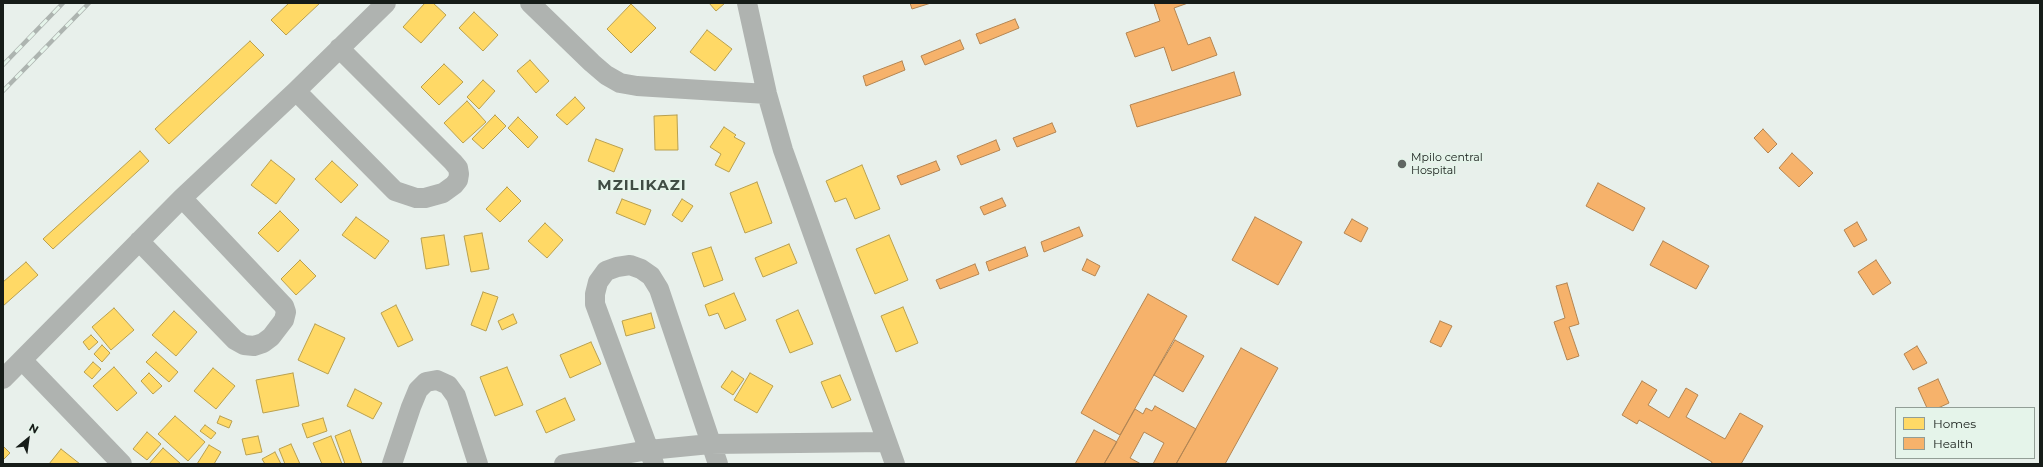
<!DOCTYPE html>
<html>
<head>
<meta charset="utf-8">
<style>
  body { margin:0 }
  #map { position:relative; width:2043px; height:467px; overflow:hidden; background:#e8f0eb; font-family:Montserrat,sans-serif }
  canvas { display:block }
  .frame { position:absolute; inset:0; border:4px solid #161c18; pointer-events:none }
  .legend { position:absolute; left:1895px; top:407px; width:140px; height:52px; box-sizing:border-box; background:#e5f4ea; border:1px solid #929e96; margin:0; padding:5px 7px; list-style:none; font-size:12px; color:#161c18 }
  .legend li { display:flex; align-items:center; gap:8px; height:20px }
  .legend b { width:20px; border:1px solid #929e96 }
  .north { position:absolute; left:8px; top:419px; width:40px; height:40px; -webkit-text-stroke:3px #e5f4ea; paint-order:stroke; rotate:29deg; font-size:11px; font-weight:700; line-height:16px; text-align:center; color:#161c18 }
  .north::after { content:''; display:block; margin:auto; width:14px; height:18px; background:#161c18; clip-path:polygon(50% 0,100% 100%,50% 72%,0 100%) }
</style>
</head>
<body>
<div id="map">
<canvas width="2043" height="467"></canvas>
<div class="frame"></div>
<ul class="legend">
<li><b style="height:11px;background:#ffd966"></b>Homes</li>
<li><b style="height:11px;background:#f6b26b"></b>Health</li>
</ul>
<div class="north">N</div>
</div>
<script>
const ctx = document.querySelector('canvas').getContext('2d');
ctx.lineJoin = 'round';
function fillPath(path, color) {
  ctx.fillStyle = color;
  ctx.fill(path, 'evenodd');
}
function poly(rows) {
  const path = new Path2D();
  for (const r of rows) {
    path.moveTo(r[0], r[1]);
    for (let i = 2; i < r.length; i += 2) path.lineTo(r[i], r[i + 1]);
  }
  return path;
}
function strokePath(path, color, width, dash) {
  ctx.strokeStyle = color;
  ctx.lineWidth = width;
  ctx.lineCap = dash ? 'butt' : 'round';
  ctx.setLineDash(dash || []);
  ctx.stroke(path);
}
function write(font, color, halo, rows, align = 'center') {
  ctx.font = font + ' Montserrat,sans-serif';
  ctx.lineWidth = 4;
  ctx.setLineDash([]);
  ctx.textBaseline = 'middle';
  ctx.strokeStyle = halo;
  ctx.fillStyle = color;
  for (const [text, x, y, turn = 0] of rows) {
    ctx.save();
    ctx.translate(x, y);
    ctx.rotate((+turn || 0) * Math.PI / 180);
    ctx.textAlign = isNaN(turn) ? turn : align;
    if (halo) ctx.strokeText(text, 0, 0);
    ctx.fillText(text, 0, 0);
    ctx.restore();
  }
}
const homes = poly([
  [289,3,320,3,286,35,271,20,289,3],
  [425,3,433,3,446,15,421,43,403,27,425,3],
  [709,3,725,3,716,11,709,3],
  [631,4,656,28,631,53,607,29,631,4],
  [474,12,498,35,483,51,459,28,474,12],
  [707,30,732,49,715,71,690,52,707,30],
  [250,41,264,55,169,144,155,129,250,41],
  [530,60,549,81,536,93,517,71,530,60],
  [444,64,463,82,439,105,421,87,444,64],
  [483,80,495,91,479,109,467,97,483,80],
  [575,97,585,108,567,125,556,115,575,97],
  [467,101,486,122,463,143,444,123,467,101],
  [495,115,506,126,483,149,472,139,495,115],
  [677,115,678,150,655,150,654,116,677,115],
  [518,117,538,137,528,148,508,128,518,117],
  [724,127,736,135,734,137,745,143,729,172,715,165,721,154,710,147,724,127],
  [596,139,623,149,614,172,588,161,596,139],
  [140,151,149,161,53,249,43,239,140,151],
  [271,160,295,179,276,204,251,185,271,160],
  [332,161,358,185,341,203,315,179,332,161],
  [862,165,880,209,855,219,846,198,835,202,826,181,862,165],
  [757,182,772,223,745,233,730,193,757,182],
  [507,187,521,201,500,222,486,209,507,187],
  [622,199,651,210,645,225,616,213,622,199],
  [682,199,693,206,682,222,672,215,682,199],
  [280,211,299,230,278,252,258,233,280,211],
  [356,217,389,241,375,259,342,235,356,217],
  [545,223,563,240,547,258,528,241,545,223],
  [482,233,489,269,471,272,464,236,482,233],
  [444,235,449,265,426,269,421,238,444,235],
  [889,235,908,280,875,294,856,249,889,235],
  [789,244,797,263,763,277,755,258,789,244],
  [711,247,723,280,704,287,692,253,711,247],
  [300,260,316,276,296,295,281,279,300,260],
  [26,262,38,275,3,306,3,282,26,262],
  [483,292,498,297,486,331,471,325,483,292],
  [734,293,746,320,725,329,718,313,709,316,705,305,734,293],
  [396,305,413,340,398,347,381,313,396,305],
  [903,307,918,343,896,352,881,316,903,307],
  [114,308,134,330,111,350,92,327,114,308],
  [798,310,813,344,790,353,776,320,798,310],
  [174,311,197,332,176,356,152,335,174,311],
  [651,313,655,328,626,336,622,321,651,313],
  [513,314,517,323,502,330,498,321,513,314],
  [315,324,345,338,328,374,298,360,315,324],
  [91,335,98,342,89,350,83,342,91,335],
  [591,342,601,364,570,378,560,355,591,342],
  [102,345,110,353,102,362,94,354,102,345],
  [156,352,178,372,169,382,146,362,156,352],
  [93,362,101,369,92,379,84,372,93,362],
  [114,367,137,393,117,411,93,386,114,367],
  [507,367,523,405,495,416,480,377,507,367],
  [213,368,235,386,216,409,194,391,213,368],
  [732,371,744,379,733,395,721,387,732,371],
  [149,373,162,386,153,394,141,381,149,373],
  [293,373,299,406,263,413,256,380,293,373],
  [750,373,773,386,757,413,734,400,750,373],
  [840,375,851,400,832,408,821,382,840,375],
  [355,389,382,403,373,419,347,406,355,389],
  [565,398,575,420,546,433,536,411,565,398],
  [175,416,205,442,188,461,158,434,175,416],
  [220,416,232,421,229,428,217,423,220,416],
  [323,418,327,431,307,438,302,424,323,418],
  [205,425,216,433,211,439,200,431,205,425],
  [350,430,362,464,345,464,335,436,350,430],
  [147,432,161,444,147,460,133,449,147,432],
  [258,436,262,452,246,455,242,439,258,436],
  [331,436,342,464,322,464,313,443,331,436],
  [291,444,300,464,285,464,279,449,291,444],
  [209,445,221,452,214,464,197,464,209,445],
  [3,446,10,453,3,460,3,446],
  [163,448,181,464,149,464,163,448],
  [61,449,80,464,49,464,61,449],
  [275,452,281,464,265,464,262,459,275,452]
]);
fillPath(homes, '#ffd966');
strokePath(homes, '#b9a04f', 1);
const health = poly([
  [910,3,931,3,912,9,910,3],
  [1154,3,1188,3,1174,8,1188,45,1210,37,1217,55,1172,71,1164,47,1135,57,1126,33,1160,21,1154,3],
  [1015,19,1019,28,980,44,976,34,1015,19],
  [960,40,964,49,925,65,921,56,960,40],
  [902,61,905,70,866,86,863,76,902,61],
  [1234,72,1241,95,1137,127,1130,105,1234,72],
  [1052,123,1056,132,1017,147,1013,138,1052,123],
  [1763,129,1777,144,1768,153,1754,138,1763,129],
  [996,140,1000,150,961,165,957,156,996,140],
  [1792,153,1813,173,1799,187,1779,168,1792,153],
  [936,161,940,170,901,185,897,176,936,161],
  [1598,183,1645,208,1633,231,1586,206,1598,183],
  [1002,198,1006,206,984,215,980,207,1002,198],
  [1255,217,1302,242,1278,285,1232,260,1255,217],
  [1352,219,1368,228,1361,242,1344,233,1352,219],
  [1857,222,1867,240,1854,247,1844,230,1857,222],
  [1079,227,1083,236,1044,252,1041,242,1079,227],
  [1663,241,1709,266,1696,289,1650,265,1663,241],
  [1025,247,1028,256,989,271,986,262,1025,247],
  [1087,259,1100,266,1095,276,1082,270,1087,259],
  [1876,260,1891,283,1873,295,1858,272,1876,260],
  [975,264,979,274,940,289,936,280,975,264],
  [1567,283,1579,324,1569,327,1579,356,1567,360,1554,322,1565,318,1556,286,1567,283],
  [1148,294,1187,316,1120,435,1081,413,1148,294],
  [1440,321,1452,326,1441,347,1430,342,1440,321],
  [1175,340,1204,356,1183,392,1154,375,1175,340],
  [1917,346,1927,363,1913,370,1904,354,1917,346],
  [1241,348,1278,368,1225,464,1176,464,1241,348],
  [1938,379,1949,403,1938,408,1927,408,1918,388,1938,379],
  [1642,381,1657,390,1648,405,1669,418,1686,388,1698,395,1686,417,1725,439,1740,413,1763,426,1741,464,1711,464,1712,462,1639,420,1637,424,1622,415,1642,381],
  [1155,406,1196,429,1176,464,1153,464,1164,443,1144,432,1130,458,1141,464,1104,464,1135,409,1143,414,1146,408,1152,411,1155,406],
  [1094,430,1117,442,1104,464,1075,464,1094,430]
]);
fillPath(health, '#f6b26b');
strokePath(health, '#b38552', 1);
strokePath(poly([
  [530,3,592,63,606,75,620,83,637,86,767,94],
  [747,3,767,94,783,150,895,464],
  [296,91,395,191,416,198,425,198,443,193,454,185,458,180,459,174,458,168,453,162,339,48],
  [139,241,235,340,244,345,254,346,263,343,271,337,284,320,286,312,284,306,182,198],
  [22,360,122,464],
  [3,379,182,198,296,91,386,3],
  [392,464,411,407,418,390,426,382,437,380,448,385,456,396,478,464],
  [564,464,649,450,710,444,887,442],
  [654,464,595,304,595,294,598,282,606,271,617,267,630,265,641,269,651,276,659,289,718,464]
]), '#afb3b0', 20);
const rail = poly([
  [3,65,63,3],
  [3,91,89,3]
]);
strokePath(rail, '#adb4b0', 4.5);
strokePath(rail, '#e5f4ea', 3, [9]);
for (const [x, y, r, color] of [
  [1402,164,5,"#606662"]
]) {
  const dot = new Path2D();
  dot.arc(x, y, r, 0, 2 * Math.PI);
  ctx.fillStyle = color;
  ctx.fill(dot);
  strokePath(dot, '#e5f4ea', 1.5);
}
write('11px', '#161c18', '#e5f4ea', [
  ["Mpilo central",1411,158],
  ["Hospital",1411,171]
], 'left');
ctx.letterSpacing = '1px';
write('bold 15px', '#404c44', '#e5f4ea', [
  ["MZILIKAZI",642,186]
]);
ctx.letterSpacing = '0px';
</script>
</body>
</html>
